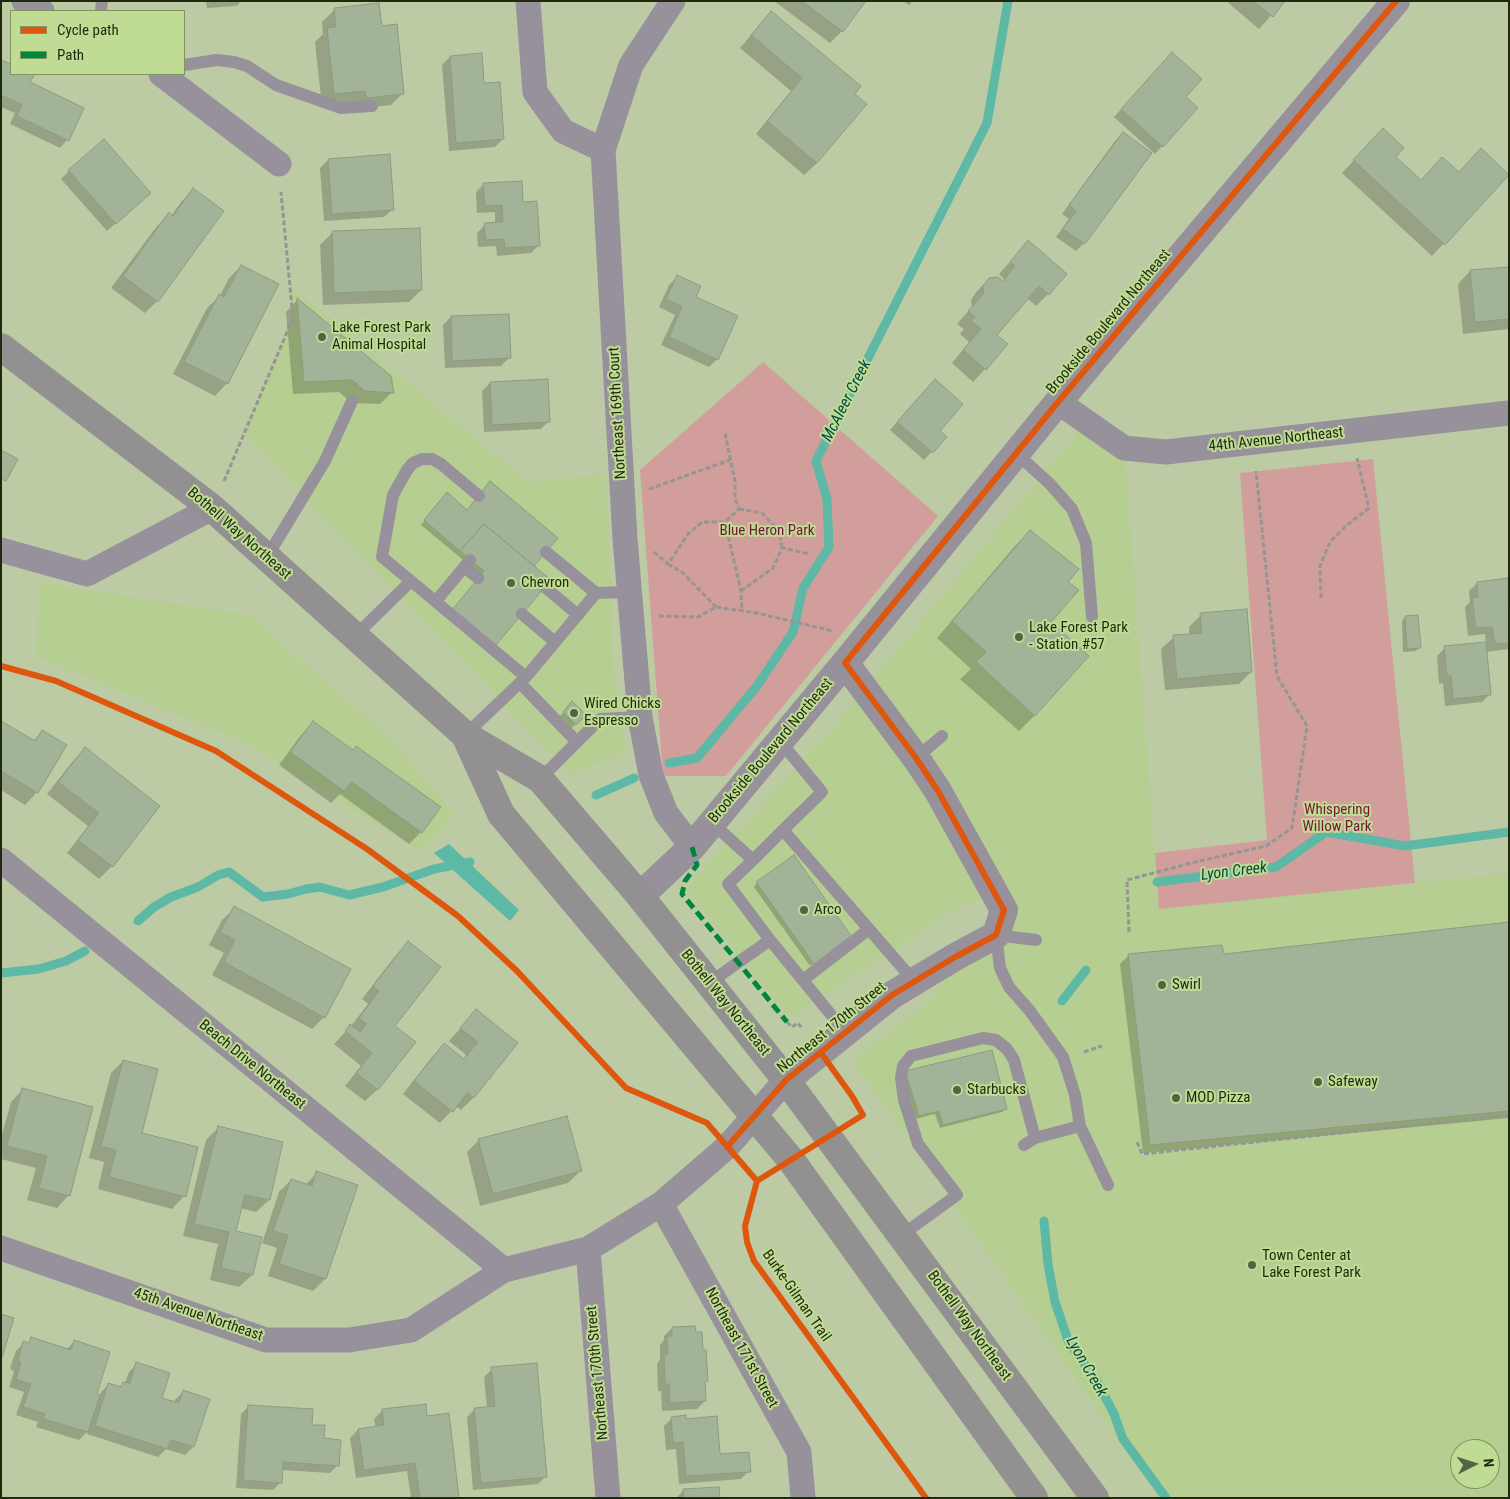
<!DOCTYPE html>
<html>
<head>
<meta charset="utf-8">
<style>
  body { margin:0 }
  #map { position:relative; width:1510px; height:1499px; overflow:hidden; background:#bccba4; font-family:"Roboto Condensed",sans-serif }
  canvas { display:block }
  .frame { position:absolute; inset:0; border:2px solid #1f290d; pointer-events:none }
  .legend { position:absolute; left:10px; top:10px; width:175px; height:65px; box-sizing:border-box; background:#bfdb94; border:1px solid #7f945e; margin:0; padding:6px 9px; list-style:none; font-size:15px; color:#1f290d }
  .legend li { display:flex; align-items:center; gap:10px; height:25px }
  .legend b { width:25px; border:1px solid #7f945e }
  .north { position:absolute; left:1450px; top:1439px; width:50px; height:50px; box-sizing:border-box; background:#bfdb94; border:1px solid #7f945e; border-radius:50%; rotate:85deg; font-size:14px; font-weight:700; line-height:20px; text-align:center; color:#1f290d }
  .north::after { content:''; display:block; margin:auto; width:18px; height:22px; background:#566242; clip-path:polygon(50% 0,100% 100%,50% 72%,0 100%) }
</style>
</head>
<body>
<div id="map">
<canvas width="1510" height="1499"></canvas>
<div class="frame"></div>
<ul class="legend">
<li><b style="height:6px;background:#de570c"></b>Cycle path</li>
<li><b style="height:6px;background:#00873e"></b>Path</li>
</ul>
<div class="north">N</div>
</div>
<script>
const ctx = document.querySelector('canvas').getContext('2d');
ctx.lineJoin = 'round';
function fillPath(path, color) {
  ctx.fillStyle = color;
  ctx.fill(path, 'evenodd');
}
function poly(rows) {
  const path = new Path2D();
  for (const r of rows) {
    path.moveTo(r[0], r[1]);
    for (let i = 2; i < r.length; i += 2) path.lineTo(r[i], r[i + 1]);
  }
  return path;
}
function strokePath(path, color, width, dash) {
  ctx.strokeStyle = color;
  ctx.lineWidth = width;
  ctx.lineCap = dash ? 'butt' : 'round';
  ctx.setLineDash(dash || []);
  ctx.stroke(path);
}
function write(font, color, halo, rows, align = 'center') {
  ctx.font = font + ' "Roboto Condensed",sans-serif';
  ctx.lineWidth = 4;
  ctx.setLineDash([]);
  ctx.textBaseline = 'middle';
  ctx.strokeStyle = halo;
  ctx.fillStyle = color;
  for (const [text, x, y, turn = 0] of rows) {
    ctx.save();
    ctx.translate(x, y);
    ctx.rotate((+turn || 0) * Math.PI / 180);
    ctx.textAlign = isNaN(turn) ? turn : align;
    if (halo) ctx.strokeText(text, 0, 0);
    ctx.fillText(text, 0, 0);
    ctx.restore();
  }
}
fillPath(poly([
  [289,285,528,482,605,474,611,579,613,669,626,752,571,774,244,434,293,318],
  [1086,422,1124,448,1159,909,1509,873,1509,1498,1159,1498,867,1081,855,1067,861,1053,928,1002,1012,884,956,909,789,1018,686,889,836,724],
  [1460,1449,1490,1449,1490,1479,1460,1479],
  [39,583,249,615,387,735,455,815,419,850,246,743,36,656]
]), '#b6ce91');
fillPath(poly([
  [763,362,938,516,726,776,663,776,640,470],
  [1373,459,1415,883,1159,909,1155,853,1267,840,1240,473]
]), '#d29e9b');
fillPath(poly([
  [449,844,519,910,510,921,434,853]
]), '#5db9a5');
fillPath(poly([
  [206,1,241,1,237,6,207,8],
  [774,1,864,1,842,31,830,43],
  [903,1,913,1,909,5],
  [1226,1,1284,1,1259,29],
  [378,5,381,27,403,93,391,105,354,109,322,106,315,42,323,34,322,22,334,10],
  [771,12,859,87,817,163,804,175,756,134,791,91,740,48],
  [1172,53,1184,97,1162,146,1155,154,1114,117],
  [450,57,482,85,503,139,495,147,449,151,442,65],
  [1,61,11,66,11,74,28,74,32,75,29,83,67,140,60,148,10,124,15,113,1,107],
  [1123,133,1150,153,1084,243,1076,251,1056,237,1069,219,1062,214,1115,141],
  [1371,142,1394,157,1421,182,1458,174,1507,175,1432,256,1342,173],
  [328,160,393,209,384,217,324,221,320,168],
  [69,171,141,201,107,231,61,179],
  [484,184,522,203,539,245,531,253,497,256,496,246,478,247,477,233,485,225,495,224,495,212,477,213,476,192],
  [193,190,157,301,145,313,111,288,157,226,169,214,171,216,181,202],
  [333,232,421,290,409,302,323,305,320,245],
  [1028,242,1048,294,1036,306,1027,298,995,335,1007,345,973,382,952,363,969,342,960,334,964,329,957,324,972,307,971,300,977,291,989,279,1002,282,1004,279,999,274],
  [241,266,277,285,227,383,215,396,173,374,207,308,220,296,229,278],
  [1509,268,1509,329,1463,334,1458,284,1470,271],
  [677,277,694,297,717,359,709,367,661,345,675,315,659,307,669,285],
  [297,300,392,392,380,404,352,403,339,392,293,394,286,312],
  [451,317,509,358,501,366,445,368,443,325],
  [490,383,549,421,541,429,484,432,482,391],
  [927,388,938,431,946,437,924,460,890,430],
  [443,498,467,511,556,538,481,575,421,525],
  [1030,531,1067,582,1049,622,1035,715,1019,731,960,679,971,669,937,638,1014,547],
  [1477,583,1509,585,1509,649,1486,652,1490,694,1482,702,1445,706,1443,683,1439,684,1437,656,1445,648,1486,643,1485,634,1468,636,1465,607,1470,602,1469,591],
  [1201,615,1251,672,1239,684,1165,690,1161,649,1174,637,1189,635,1189,627],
  [1405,617,1419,647,1416,651,1403,652,1402,621],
  [572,703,584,715,572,728,560,716],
  [1,723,33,741,42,732,37,792,25,805,1,790],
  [313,723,353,752,421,832,409,844,340,794,331,803,279,765,301,735],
  [85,749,159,806,112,866,99,879,67,853,88,826,47,794,73,761],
  [757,883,846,940,810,966,754,887],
  [235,908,324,1017,312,1029,212,975,224,953,209,945,222,920],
  [1509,923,1509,1118,1143,1153,1120,964,1128,956,1221,947,1224,956],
  [408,943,393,1026,378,1089,365,1101,345,1086,361,1066,334,1044,351,1026,368,1004,362,999,396,955],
  [476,1011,516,1043,473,1098,461,1110,456,1106,440,1123,403,1094,432,1057,444,1045,463,1060,466,1055,449,1041],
  [123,1061,141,1134,184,1196,172,1209,98,1189,104,1162,89,1158,111,1073],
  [902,1076,1006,1109,1002,1112,940,1128,935,1114,915,1119],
  [23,1089,69,1195,57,1208,27,1200,36,1168,1,1159,1,1138,11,1102],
  [218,1128,282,1143,269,1200,256,1212,240,1208,234,1232,260,1238,252,1275,239,1287,210,1280,218,1244,183,1236,206,1140],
  [479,1140,580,1171,568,1183,480,1206,467,1152],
  [317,1173,356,1186,325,1279,313,1291,268,1276,277,1248,262,1243,279,1192,291,1180,305,1185],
  [672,1328,702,1351,706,1380,703,1383,705,1401,697,1409,662,1411,661,1391,658,1391,657,1364,660,1360,660,1345,664,1340,664,1336],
  [32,1339,67,1349,74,1342,95,1395,99,1396,101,1392,109,1384,119,1387,125,1383,129,1372,137,1364,160,1399,174,1403,175,1400,183,1392,193,1447,185,1455,166,1449,158,1457,87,1434,89,1430,79,1440,36,1427,38,1422,16,1415,24,1392,9,1387,14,1372,10,1368,16,1351,24,1343,27,1344],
  [492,1369,546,1476,538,1484,473,1490,467,1417,475,1409,487,1408,484,1377],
  [249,1406,311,1426,323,1440,338,1465,330,1473,281,1470,281,1482,273,1490,236,1488,241,1414],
  [382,1411,426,1417,458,1498,411,1498,407,1471,356,1478,350,1438,358,1430,376,1428,374,1419],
  [672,1418,685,1420,719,1455,749,1471,741,1479,679,1484,676,1449,666,1450,664,1426],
  [684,1490,719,1498,676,1498]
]), '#0003');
strokePath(poly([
  [669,763,697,758,757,686,793,632,803,588,829,547,827,499,816,461,987,123,1008,1],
  [596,795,634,778],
  [1157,882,1276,867,1326,832,1405,846,1509,832],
  [138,921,154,907,171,897,198,887,218,875,229,872,263,897,288,894,306,889,320,887,349,895,383,887,434,869,470,862],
  [1,973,39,969,66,961,85,951],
  [1062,1001,1086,970],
  [1044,1221,1048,1264,1055,1302,1069,1343,1097,1381,1114,1414,1123,1439,1166,1498]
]), '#5db9a5', 9);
const building = poly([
  [802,1,866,1,843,32,802,1],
  [1253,1,1285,1,1273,17,1253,1],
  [379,3,382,26,397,24,404,94,366,98,365,91,334,94,327,28,336,27,334,8,379,3],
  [771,11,861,86,855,94,867,104,817,163,767,121,802,78,751,35,771,11],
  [1172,52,1202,79,1186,97,1198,108,1163,147,1121,109,1172,52],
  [482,53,484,83,500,82,504,139,456,143,450,56,482,53],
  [1,60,11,64,11,74,31,74,34,75,30,82,84,108,69,141,17,116,22,105,1,95,1,60],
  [1383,128,1404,148,1396,157,1421,180,1442,157,1459,172,1481,148,1509,175,1445,245,1353,160,1383,128],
  [1123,132,1152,153,1085,244,1063,229,1076,211,1069,205,1123,132],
  [104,139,151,193,116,224,68,170,104,139],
  [390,154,394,210,332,214,328,159,390,154],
  [522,181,523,202,537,201,540,246,505,248,504,239,486,240,484,223,503,222,502,205,485,206,483,183,522,181],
  [193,188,224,211,158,302,123,276,169,212,173,216,193,188],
  [420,228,422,290,334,293,332,231,420,228],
  [1028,240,1067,274,1049,295,1039,286,997,335,1008,344,986,370,963,350,981,329,971,321,975,317,968,311,984,293,983,286,989,278,998,277,1003,281,1015,266,1010,262,1028,240],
  [241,265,279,284,228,384,184,362,219,294,224,297,241,265],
  [1509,267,1509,319,1475,322,1470,270,1509,267],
  [677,275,701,286,696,297,738,316,718,360,669,337,682,307,666,299,677,275],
  [297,298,391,376,394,393,365,391,352,380,304,382,297,298],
  [509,314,511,358,452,361,451,316,509,314],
  [548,379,550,422,492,425,490,382,548,379],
  [935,379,963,404,940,431,947,437,933,453,897,422,935,379],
  [1,450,18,459,6,481,1,479,1,450],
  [490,481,558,538,534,566,484,524,460,551,424,520,447,492,467,510,490,481],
  [484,524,551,580,495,646,452,610,484,571,460,551,484,524],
  [1030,530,1079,569,1068,582,1079,590,1051,622,1089,656,1035,716,976,662,986,652,952,621,1030,530],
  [1508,578,1509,643,1495,644,1492,627,1476,628,1472,598,1478,597,1477,582,1508,578],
  [1247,609,1252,672,1177,679,1173,635,1202,633,1200,613,1247,609],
  [1418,615,1421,648,1407,649,1405,616,1418,615],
  [1486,642,1491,695,1453,699,1451,676,1447,676,1444,646,1486,642],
  [572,701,586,715,576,725,563,712,572,701],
  [1,721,35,741,42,730,67,745,38,793,1,771,1,721],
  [313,721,353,750,356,746,441,807,422,833,352,782,344,791,290,752,313,721],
  [85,747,160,806,113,867,78,840,99,813,58,782,85,747],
  [794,855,852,937,814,964,756,882,794,855],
  [234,906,351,969,325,1018,224,962,235,940,220,932,234,906],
  [1509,922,1509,1111,1150,1145,1128,954,1222,945,1224,954,1509,922],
  [408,941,441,967,395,1026,416,1042,378,1090,356,1073,372,1053,345,1031,350,1024,360,1032,367,1024,359,1018,379,991,373,986,408,941],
  [476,1009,518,1043,474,1098,467,1093,453,1112,414,1081,444,1043,464,1059,478,1042,460,1028,476,1009],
  [992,1050,1007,1109,943,1125,939,1111,919,1116,905,1071,992,1050],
  [123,1060,158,1069,142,1133,198,1147,186,1197,109,1177,116,1150,101,1146,123,1060],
  [22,1088,93,1107,70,1196,39,1188,47,1156,7,1146,22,1088],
  [567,1116,582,1171,493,1194,478,1139,567,1116],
  [218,1126,283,1142,270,1200,245,1195,236,1231,262,1237,253,1275,221,1268,229,1232,194,1224,218,1126],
  [316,1171,358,1185,326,1279,279,1264,288,1235,273,1231,291,1179,312,1186,316,1171],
  [1,1314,14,1318,1,1361,1,1314],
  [695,1326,696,1332,702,1332,703,1350,706,1350,708,1381,705,1381,706,1401,670,1403,669,1384,665,1384,664,1355,668,1354,667,1336,672,1336,672,1327,695,1326],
  [31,1337,71,1350,74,1340,110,1352,97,1394,100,1395,88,1432,43,1419,45,1414,23,1407,31,1384,16,1379,21,1363,18,1360,23,1341,29,1343,31,1337],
  [136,1362,170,1373,162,1398,179,1403,183,1390,210,1399,194,1447,171,1440,167,1449,95,1426,108,1383,121,1387,123,1382,130,1383,136,1362],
  [537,1363,547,1477,481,1483,474,1408,495,1406,491,1367,537,1363],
  [426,1404,427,1416,449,1413,459,1498,420,1498,415,1463,364,1470,358,1429,384,1425,382,1409,426,1404],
  [248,1405,313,1409,312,1425,325,1425,324,1438,341,1440,339,1466,283,1462,282,1483,243,1480,248,1405],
  [686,1415,686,1419,717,1416,720,1454,749,1452,751,1472,686,1476,683,1442,673,1443,671,1417,686,1415],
  [719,1487,720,1498,684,1498,683,1489,719,1487]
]);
fillPath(building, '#a2b398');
strokePath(building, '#8b9c81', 1);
strokePath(poly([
  [224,481,293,318,281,192],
  [649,489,730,460],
  [739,509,762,513,779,531,782,548],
  [725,522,741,591,742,611],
  [654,552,668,564,688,534,702,522,725,522,739,509,735,499,735,481,725,433],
  [668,564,683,573,716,607],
  [741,591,773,568,782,548,810,554],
  [1321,598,1320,566,1330,542,1346,526,1369,508,1357,458],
  [659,616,698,617,716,607,757,613,833,631],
  [1129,932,1127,880,1195,862,1266,846,1292,828,1307,726,1277,676,1256,471],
  [787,1022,792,1027,798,1023,801,1027],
  [1084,1052,1102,1046],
  [1137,1142,1142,1154,1509,1115]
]), '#959593', 3, [5, 2.5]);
strokePath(poly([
  [101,11,102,1],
  [184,65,217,60,234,62,247,66,276,85,341,108,372,106],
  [1016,453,1050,484,1072,509,1086,543,1092,617],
  [546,552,596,593],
  [267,557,325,461,352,401],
  [464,567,478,578],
  [411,581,382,557,393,495,407,470,413,463,422,459,432,459,441,464,479,496],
  [545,587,578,615],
  [436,601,470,560],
  [522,614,555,642],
  [355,636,411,581,526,677],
  [520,683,577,742],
  [465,735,526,677,596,593,629,592],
  [780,741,822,792,783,830,914,981],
  [916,758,942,736],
  [540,779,600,719,640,717],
  [712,823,753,860,783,830],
  [770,940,846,1033],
  [1036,940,996,935,1000,968,1009,987,1030,1011,1063,1057,1075,1095,1080,1126,1108,1185],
  [803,980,869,929],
  [709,983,770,940,728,884,753,860],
  [1024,1145,1035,1138,1080,1126],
  [902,1235,957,1195,918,1144,904,1100,901,1078,903,1066,911,1056,983,1038,996,1040,1007,1049,1014,1060,1035,1138]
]), '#97919c', 12);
strokePath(poly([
  [24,1,42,11],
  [528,1,535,92,563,131,603,150,625,539,640,717,651,775,666,813,692,847],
  [161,74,279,164],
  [603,150,631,65,673,1],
  [1058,402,1124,448,1166,452,1509,413],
  [1,550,87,574,212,508],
  [1,860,504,1270],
  [661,1204,799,1452,803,1498],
  [1,1248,266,1340,349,1340,411,1330,504,1270,588,1249,661,1204,727,1147,786,1080],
  [588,1249,608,1498]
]), '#97919c', 25);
strokePath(poly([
  [640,896,692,847,845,663,1058,402,1396,1],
  [786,1080,892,995,955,957,996,935,1004,910,938,791,916,758,845,663]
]), '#97919c', 28);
strokePath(poly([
  [1,347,212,508,465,735,540,779,640,896,786,1080,1095,1498],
  [465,735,501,814,791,1160,1034,1498]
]), '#939091', 28);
strokePath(poly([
  [692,847,697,865,685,881,682,894,787,1022]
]), '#00873e', 5, [10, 5]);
strokePath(poly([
  [1,666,56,681,216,751,367,849,458,916,517,971,626,1088,707,1123,757,1181],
  [727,1147,786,1080,892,995,955,957,996,935,1004,910,938,791,916,758,845,663,1058,402,1396,1],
  [757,1181,745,1226,747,1242,754,1261,926,1498],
  [757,1181,863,1115,852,1096,821,1053]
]), '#de570c', 6);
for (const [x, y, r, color] of [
  [322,337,5,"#566242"],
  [511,583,5,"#566242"],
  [1019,637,5,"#566242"],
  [574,713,5,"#566242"],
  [804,910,5,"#566242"],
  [1162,985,5,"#566242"],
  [1318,1082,5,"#566242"],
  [957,1090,5,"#566242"],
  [1176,1098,5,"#566242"],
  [1252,1265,5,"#566242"]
]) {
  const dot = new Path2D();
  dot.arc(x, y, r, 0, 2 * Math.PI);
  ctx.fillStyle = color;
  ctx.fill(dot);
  strokePath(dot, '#bfdb94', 2);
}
write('15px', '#1f290d', '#bfdb94', [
  ["Brookside Boulevard Northeast",1109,322,-50],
  ["Northeast 169th Court",618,413,-93],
  ["44th Avenue Northeast",1276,440,-6],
  ["Bothell Way Northeast",239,534,41],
  ["Brookside Boulevard Northeast",771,751,-50],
  ["Bothell Way Northeast",725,1003,51],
  ["Northeast 170th Street",832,1028,-39],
  ["Beach Drive Northeast",252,1065,39],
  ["Burke-Gilman Trail",796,1296,55],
  ["45th Avenue Northeast",198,1315,19],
  ["Bothell Way Northeast",969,1326,54],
  ["Northeast 171st Street",741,1348,61],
  ["Northeast 170th Street",598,1373,-95]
]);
write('15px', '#1f290d', '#bfdb94', [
  ["Lake Forest Park",332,328],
  ["Animal Hospital",332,345],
  ["Chevron",521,583],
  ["Lake Forest Park",1029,628],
  ["- Station #57",1029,645],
  ["Wired Chicks",584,704],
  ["Espresso",584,721],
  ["Arco",814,910],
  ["Swirl",1172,985],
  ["Safeway",1328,1082],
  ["Starbucks",967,1090],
  ["MOD Pizza",1186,1098],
  ["Town Center at",1262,1256],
  ["Lake Forest Park",1262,1273]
], 'left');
write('15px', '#761637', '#bfdb94', [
  ["Blue Heron Park",767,531],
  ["Whispering",1337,810],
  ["Willow Park",1337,827]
]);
write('italic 16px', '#004b45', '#bfdb94', [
  ["McAleer Creek",847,401,-63],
  ["Lyon Creek",1234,872,-7],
  ["Lyon Creek",1086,1367,60]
]);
</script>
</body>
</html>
